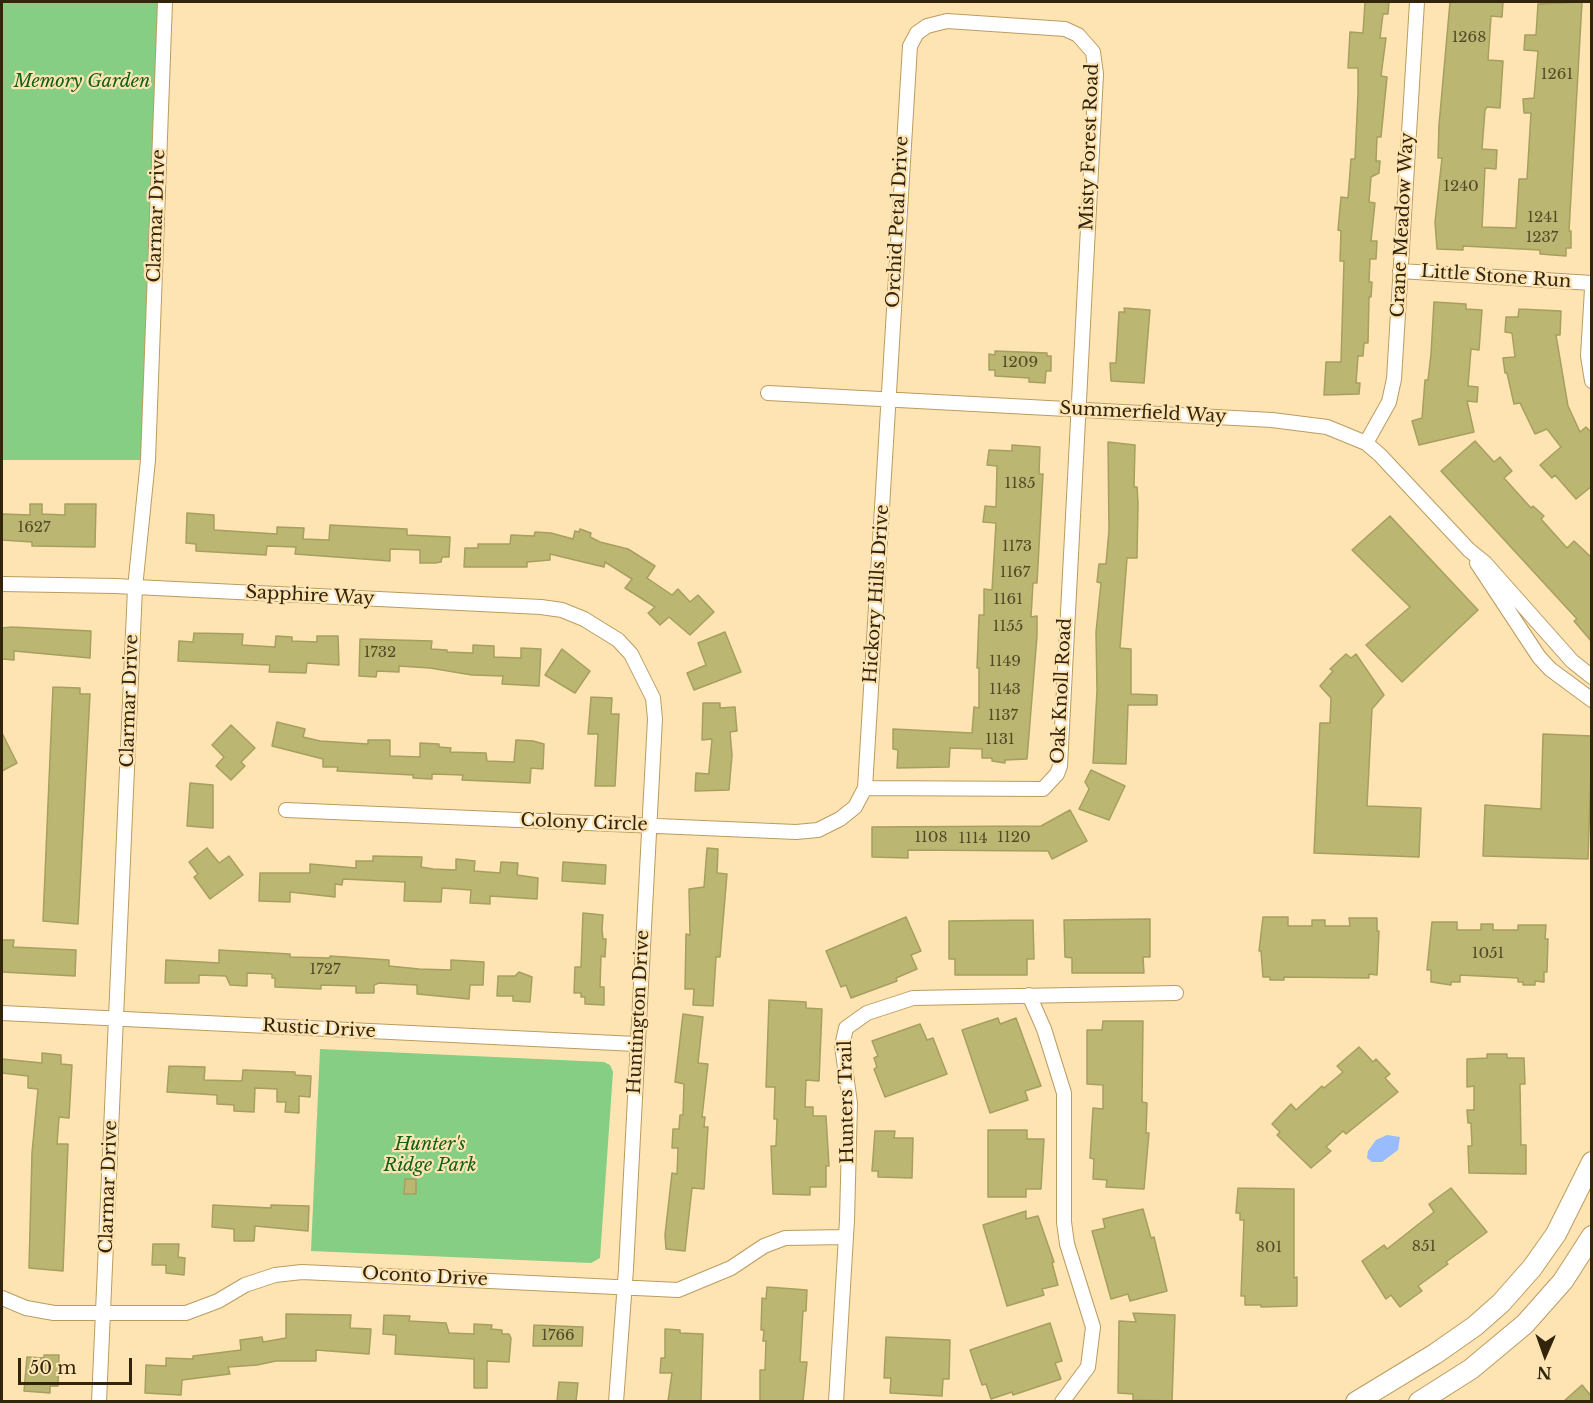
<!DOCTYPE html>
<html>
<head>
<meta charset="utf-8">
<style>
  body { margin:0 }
  #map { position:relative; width:1593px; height:1403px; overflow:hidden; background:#fee4b3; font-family:"Libre Baskerville",serif }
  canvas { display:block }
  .frame { position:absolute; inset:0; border:3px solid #32250c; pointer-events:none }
  .north { position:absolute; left:1515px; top:1325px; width:60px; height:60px; -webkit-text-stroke:4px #fee4b3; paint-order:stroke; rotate:182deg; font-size:16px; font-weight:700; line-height:24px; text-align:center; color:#32250c }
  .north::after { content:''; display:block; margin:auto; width:21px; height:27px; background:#32250c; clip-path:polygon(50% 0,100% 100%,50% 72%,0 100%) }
  .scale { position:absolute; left:18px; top:1358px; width:114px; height:27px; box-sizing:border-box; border:3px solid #32250c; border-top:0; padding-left:8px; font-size:18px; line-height:21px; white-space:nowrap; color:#32250c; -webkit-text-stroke:4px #fee4b3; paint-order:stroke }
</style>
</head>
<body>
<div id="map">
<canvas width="1593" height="1403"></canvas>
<div class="frame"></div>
<div class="north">N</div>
<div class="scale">50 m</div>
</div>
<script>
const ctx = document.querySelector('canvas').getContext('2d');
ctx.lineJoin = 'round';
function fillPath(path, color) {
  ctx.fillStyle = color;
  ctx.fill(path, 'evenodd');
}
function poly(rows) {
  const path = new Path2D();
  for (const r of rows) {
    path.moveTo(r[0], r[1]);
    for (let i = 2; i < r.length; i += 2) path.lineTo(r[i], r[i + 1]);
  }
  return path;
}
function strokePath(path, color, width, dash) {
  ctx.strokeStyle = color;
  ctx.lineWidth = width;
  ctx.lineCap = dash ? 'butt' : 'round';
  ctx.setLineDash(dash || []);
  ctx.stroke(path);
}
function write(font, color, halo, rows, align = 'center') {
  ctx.font = font + ' "Libre Baskerville",serif';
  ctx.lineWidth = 4.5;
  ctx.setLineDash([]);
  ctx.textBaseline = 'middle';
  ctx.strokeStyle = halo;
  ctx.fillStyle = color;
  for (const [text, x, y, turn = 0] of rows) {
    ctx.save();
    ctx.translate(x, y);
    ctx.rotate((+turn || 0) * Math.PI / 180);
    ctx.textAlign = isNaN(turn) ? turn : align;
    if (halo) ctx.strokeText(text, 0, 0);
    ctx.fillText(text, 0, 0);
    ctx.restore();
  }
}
fillPath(poly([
  [2,2,165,2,148,460,2,460],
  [320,1049,604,1062,610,1065,613,1072,600,1258,591,1263,311,1251]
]), '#85ce83');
fillPath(poly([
  [1387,1135,1400,1137,1398,1150,1382,1162,1372,1162,1367,1158,1368,1151,1376,1140]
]), '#9bf');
const building = poly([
  [1365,2,1389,2,1388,14,1383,14,1380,38,1386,38,1381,76,1387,77,1381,137,1377,137,1376,161,1380,161,1379,173,1371,177,1369,202,1375,203,1371,241,1377,241,1376,259,1370,259,1369,282,1372,282,1371,297,1369,297,1368,343,1364,343,1363,356,1358,356,1356,383,1360,383,1359,394,1324,395,1326,362,1341,362,1344,261,1340,261,1341,231,1338,230,1341,197,1348,198,1351,159,1355,159,1358,94,1358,68,1348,68,1350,32,1363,33,1365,2],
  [1450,2,1503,2,1502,17,1491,16,1488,60,1503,61,1500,108,1487,107,1485,110,1482,149,1497,150,1496,169,1485,168,1482,227,1516,228,1519,179,1527,179,1531,113,1524,113,1523,99,1534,98,1538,51,1524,50,1525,35,1536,35,1538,4,1582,2,1569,231,1571,231,1571,248,1566,248,1566,256,1540,254,1540,250,1463,246,1463,250,1437,249,1435,222,1442,158,1438,158,1439,125,1450,2],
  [1434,302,1466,304,1466,309,1482,310,1479,350,1471,349,1468,386,1478,387,1477,402,1467,401,1474,432,1419,445,1412,421,1422,418,1425,380,1428,380,1431,354,1434,302],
  [1124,308,1150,310,1144,383,1111,381,1110,363,1116,363,1119,312,1125,312,1124,308],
  [1519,309,1561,311,1560,335,1556,335,1568,406,1580,432,1586,427,1592,433,1592,486,1576,499,1555,475,1552,478,1540,465,1561,447,1547,429,1535,434,1520,403,1514,404,1507,373,1505,373,1503,358,1515,357,1512,333,1505,332,1506,317,1518,317,1519,309],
  [995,351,1047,353,1047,356,1051,356,1051,371,1046,371,1045,383,1029,382,1029,378,995,376,995,370,989,370,989,354,995,355,995,351],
  [1475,441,1494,462,1500,457,1512,471,1504,478,1531,508,1533,506,1544,516,1541,519,1567,548,1574,541,1592,558,1592,642,1574,621,1577,619,1441,471,1475,441],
  [1108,442,1135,445,1134,487,1137,487,1138,503,1137,558,1127,558,1120,648,1131,649,1131,694,1157,695,1157,705,1128,705,1126,764,1093,763,1097,691,1096,632,1101,583,1097,582,1099,564,1106,564,1109,530,1108,442],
  [1012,445,1040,447,1039,474,1043,474,1037,583,1033,583,1031,617,1037,616,1037,636,1027,759,1005,760,1005,763,992,761,992,758,982,758,982,749,950,748,949,767,897,768,898,750,893,749,893,729,972,733,974,707,979,708,979,668,977,668,979,615,984,615,984,589,992,590,996,523,983,522,985,506,996,507,997,466,987,465,989,450,1012,451,1012,445],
  [30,504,42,504,42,514,65,515,65,504,96,504,95,547,32,546,32,542,2,540,2,514,30,515,30,504],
  [187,513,214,515,214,530,277,534,277,527,304,528,303,539,329,540,330,525,407,529,407,535,450,537,449,557,442,557,441,562,435,563,420,563,420,550,390,549,390,561,295,554,296,547,267,546,266,555,196,551,196,544,186,543,187,513],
  [1390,516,1478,610,1402,682,1366,645,1410,607,1352,550,1390,516],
  [580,529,591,533,590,537,600,542,628,549,655,566,647,578,672,595,678,589,690,602,698,595,714,612,690,635,669,617,660,625,648,613,655,607,625,588,632,579,605,562,604,567,550,554,550,560,527,562,527,567,464,567,465,548,478,548,478,544,510,544,511,535,534,536,535,532,551,533,573,539,575,531,579,532,580,529],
  [12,627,91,631,90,658,14,651,14,660,2,659,2,628,12,627],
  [725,632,741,672,694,690,687,673,706,665,698,643,725,632],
  [194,633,243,634,242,645,275,647,276,636,292,637,292,641,317,642,317,636,338,636,339,665,307,663,306,673,269,672,270,665,178,661,179,641,193,642,194,633],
  [360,639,432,641,431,649,447,650,447,652,473,653,473,645,494,646,494,657,521,658,521,648,541,649,539,686,502,684,503,676,472,675,430,668,399,666,399,672,377,671,376,677,359,676,360,639],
  [562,649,590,671,575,693,545,675,562,649],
  [1346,654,1351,658,1356,654,1384,695,1372,709,1367,806,1421,808,1419,857,1314,853,1320,723,1330,723,1331,698,1320,686,1333,671,1330,669,1346,654],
  [53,687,80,688,80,694,90,694,78,924,43,921,53,687],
  [591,697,612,698,611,714,619,714,615,786,595,786,598,734,588,734,591,697],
  [703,703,720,703,720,708,735,707,737,731,730,732,732,755,729,790,695,791,696,773,709,774,709,771,712,739,702,740,703,703],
  [277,722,305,729,303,737,320,741,368,744,368,740,390,740,390,756,420,757,420,743,439,744,439,747,451,748,450,752,486,753,487,761,514,762,516,740,533,741,544,744,543,769,531,768,530,783,462,780,463,775,432,774,432,779,413,778,413,775,337,771,338,767,323,767,323,759,272,746,277,722],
  [231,725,255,748,241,762,245,766,231,780,216,766,224,757,212,745,231,725],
  [2,733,17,763,2,771,2,733],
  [1543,734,1592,736,1588,859,1483,856,1485,805,1541,809,1543,734],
  [1091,770,1125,786,1109,820,1079,809,1089,789,1085,782,1091,770],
  [190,783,213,785,213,828,187,826,190,783],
  [1070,810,1087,841,1052,859,1048,851,908,850,908,858,872,857,872,827,1041,826,1070,810],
  [207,848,219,863,229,856,243,875,210,899,194,877,198,874,189,862,207,848],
  [707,848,718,849,717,873,727,874,720,957,716,957,713,1006,693,1005,694,989,685,989,686,934,690,935,689,889,704,887,707,848],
  [373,856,422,857,421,867,433,869,456,870,456,859,475,861,474,871,500,873,501,862,518,863,517,875,538,878,537,899,490,896,490,904,470,903,471,890,442,888,441,902,404,901,405,882,343,879,342,885,335,884,335,897,290,892,290,902,259,901,260,873,310,873,310,864,356,868,356,861,373,861,373,856],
  [563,862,606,865,605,884,562,881,563,862],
  [583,913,603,915,602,929,603,939,606,939,605,957,601,956,600,987,604,987,604,1005,585,1004,585,997,581,997,581,993,574,993,575,967,581,967,583,913],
  [906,917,921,951,911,955,917,969,896,978,897,981,851,998,846,985,841,987,826,951,906,917],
  [1263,917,1288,917,1288,926,1312,926,1312,920,1325,920,1325,926,1350,926,1349,918,1377,918,1377,931,1379,931,1377,975,1369,974,1369,978,1284,977,1284,980,1270,980,1270,977,1263,977,1261,951,1259,951,1263,917],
  [1150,919,1150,957,1143,957,1144,973,1072,973,1072,958,1065,957,1064,920,1150,919],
  [1033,920,1034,959,1027,959,1027,975,955,975,955,959,949,959,949,921,1033,920],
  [1432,922,1457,922,1457,930,1481,930,1481,924,1493,924,1493,930,1518,930,1518,925,1546,925,1545,939,1548,939,1547,972,1544,972,1544,982,1535,981,1535,985,1523,985,1523,982,1518,982,1518,978,1460,975,1460,982,1451,982,1451,985,1431,982,1431,970,1427,970,1432,922],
  [2,940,14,940,13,947,76,950,75,976,2,972,2,940],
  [219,950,290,954,290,957,330,958,330,956,389,960,389,966,419,969,451,970,451,960,484,962,483,985,470,985,469,999,417,994,417,985,379,983,374,985,374,993,356,993,356,986,321,985,321,989,275,987,275,978,272,978,272,974,247,973,247,986,230,985,226,976,199,975,199,983,165,983,166,960,219,963,219,950],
  [519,972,532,977,530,1002,513,1001,513,996,497,996,498,976,515,976,519,972],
  [769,1000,806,1002,806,1008,822,1009,819,1081,806,1080,805,1107,813,1107,813,1116,826,1116,829,1166,826,1166,826,1187,810,1187,810,1195,773,1194,771,1146,776,1146,777,1119,774,1119,775,1087,766,1087,769,1000],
  [683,1014,703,1017,698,1063,708,1064,702,1117,705,1117,704,1127,708,1127,704,1189,692,1188,685,1251,666,1249,665,1235,672,1173,677,1174,678,1148,672,1148,673,1129,679,1129,680,1115,683,1115,684,1084,675,1082,683,1014],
  [998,1018,1000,1024,1016,1018,1041,1086,1025,1091,1028,1100,990,1113,962,1030,998,1018],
  [1103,1021,1143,1021,1142,1102,1147,1103,1146,1133,1149,1133,1144,1189,1106,1187,1107,1180,1093,1179,1094,1159,1090,1158,1093,1108,1103,1109,1103,1085,1087,1084,1087,1030,1102,1030,1103,1021],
  [920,1024,927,1040,933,1038,947,1074,885,1097,874,1069,877,1067,874,1058,878,1056,872,1041,920,1024],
  [1359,1047,1373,1062,1376,1059,1390,1074,1385,1078,1398,1092,1346,1134,1343,1131,1326,1147,1331,1151,1311,1168,1277,1135,1280,1132,1272,1124,1291,1104,1296,1110,1322,1086,1324,1088,1343,1072,1337,1066,1359,1047],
  [42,1053,61,1055,61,1064,72,1065,69,1118,59,1117,57,1144,68,1144,63,1271,29,1268,32,1153,38,1089,28,1088,28,1076,2,1073,2,1059,42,1063,42,1053],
  [1487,1054,1507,1054,1507,1058,1524,1058,1525,1084,1520,1084,1521,1145,1526,1145,1526,1174,1469,1173,1468,1146,1472,1146,1471,1123,1468,1123,1467,1110,1474,1110,1474,1086,1467,1087,1467,1059,1487,1058,1487,1054],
  [169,1066,205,1067,204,1080,242,1081,243,1070,295,1072,295,1075,311,1076,310,1097,299,1096,299,1113,285,1112,286,1102,277,1102,277,1089,255,1088,254,1112,234,1111,234,1105,217,1104,217,1095,167,1092,169,1066],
  [988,1130,1027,1130,1027,1139,1044,1139,1041,1189,1026,1189,1026,1197,988,1197,988,1130],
  [875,1131,895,1131,894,1138,913,1138,912,1178,878,1177,878,1171,872,1171,875,1131],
  [405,1179,416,1179,416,1194,404,1194,405,1179],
  [1238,1188,1294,1189,1294,1278,1297,1277,1297,1306,1261,1307,1261,1305,1245,1305,1245,1296,1241,1296,1244,1220,1240,1220,1240,1213,1236,1213,1238,1188],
  [1451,1188,1487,1232,1446,1262,1448,1264,1418,1286,1422,1291,1400,1307,1391,1295,1386,1299,1362,1261,1384,1245,1387,1249,1434,1212,1429,1204,1451,1188],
  [213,1205,271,1208,271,1205,309,1206,308,1231,255,1226,254,1241,234,1241,234,1229,212,1227,213,1205],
  [1143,1209,1151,1238,1154,1237,1167,1291,1130,1301,1128,1294,1111,1299,1092,1231,1105,1228,1103,1219,1143,1209],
  [1026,1211,1026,1219,1038,1216,1054,1262,1052,1263,1058,1285,1042,1289,1044,1295,1007,1306,983,1225,1026,1211],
  [153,1244,179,1244,178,1257,185,1258,184,1275,166,1273,166,1265,152,1265,153,1244],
  [767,1287,807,1290,806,1311,803,1311,800,1362,807,1362,803,1401,760,1401,760,1370,765,1370,766,1341,763,1341,764,1330,761,1330,762,1298,766,1299,767,1287],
  [1133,1313,1175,1315,1172,1401,1133,1400,1133,1394,1118,1393,1119,1321,1136,1322,1133,1313],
  [286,1314,351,1315,350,1328,371,1329,369,1354,316,1350,316,1361,276,1361,257,1365,228,1367,230,1374,182,1380,181,1395,145,1393,146,1365,166,1366,166,1358,193,1359,193,1356,241,1350,240,1340,262,1337,263,1342,286,1338,286,1314],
  [384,1315,410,1316,409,1321,446,1323,449,1333,474,1334,474,1324,492,1325,491,1329,502,1330,502,1334,509,1334,511,1338,509,1362,487,1361,487,1388,474,1388,474,1359,395,1354,396,1335,383,1334,384,1315],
  [1050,1323,1062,1361,1055,1363,1061,1379,1013,1395,1012,1392,991,1399,986,1384,982,1385,970,1350,1050,1323],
  [534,1325,583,1327,582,1346,533,1346,534,1325],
  [665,1329,680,1330,680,1333,703,1334,701,1401,668,1401,672,1373,660,1373,661,1358,665,1358,665,1329],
  [886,1337,950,1340,949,1379,943,1379,942,1396,890,1393,891,1378,884,1378,886,1337],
  [44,1355,59,1355,58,1386,50,1386,50,1393,24,1391,27,1357,44,1358,44,1355],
  [559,1382,578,1383,576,1401,557,1401,559,1382],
  [1582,1385,1592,1397,1592,1401,1564,1401,1582,1385]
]);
fillPath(building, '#bcb673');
strokePath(building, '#a69f5d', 1.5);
const street = poly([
  [1400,271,1592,283],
  [1592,289,1588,356,1592,381],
  [768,393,1272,420,1327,427,1366,443,1380,455,1469,550,1485,563,1572,661,1592,677],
  [1366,443,1389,402,1394,379,1417,2],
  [1477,563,1539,657,1550,669,1592,700],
  [2,584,115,586,541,607,562,610,584,619,618,640,631,654,653,698,655,719,626,1269,616,1402],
  [286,810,796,832,818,830,840,819,855,807,865,788,910,46,917,33,927,26,947,21,1065,29,1078,35,1093,52,1096,74,1060,766,1057,774,1043,789,865,788],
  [1029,995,1044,1029,1064,1093,1064,1222,1067,1244,1093,1327,1088,1367,1062,1402],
  [2,1013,636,1044],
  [2,1298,26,1308,54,1313,186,1313,218,1301,245,1285,275,1275,302,1272,678,1290,731,1268,764,1246,785,1238,846,1237],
  [99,1402,135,588,148,460,165,2],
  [836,1402,847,1220,850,1103,842,1046,846,1028,867,1013,913,998,1176,993]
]);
const secondary = poly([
  [1356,1402,1435,1354,1475,1326,1501,1303,1532,1268,1556,1234,1592,1162],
  [1419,1402,1471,1369,1525,1324,1563,1281,1592,1236]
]);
strokePath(street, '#bb9c5f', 16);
strokePath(secondary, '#bb9c5f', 22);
strokePath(street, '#fff', 14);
strokePath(secondary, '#fff', 20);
write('15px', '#544926', null, [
  ["1268",1469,38],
  ["1261",1557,75],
  ["1240",1461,187],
  ["1241",1543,218],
  ["1237",1542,238],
  ["1209",1020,363],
  ["1185",1020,484],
  ["1627",34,528],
  ["1173",1017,547],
  ["1167",1015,573],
  ["1161",1008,600],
  ["1155",1008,627],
  ["1732",380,653],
  ["1149",1005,662],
  ["1143",1005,690],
  ["1137",1003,716],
  ["1131",1000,740],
  ["1108",931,838],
  ["1120",1014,838],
  ["1114",973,839],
  ["1051",1488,954],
  ["1727",325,970],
  ["851",1424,1247],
  ["801",1269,1248],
  ["1766",558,1336]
]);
write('italic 18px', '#125f17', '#fee4b3', [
  ["Memory Garden",82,82],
  ["Hunter's",430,1145],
  ["Ridge Park",430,1166]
]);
write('18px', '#32250c', '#fee4b3', [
  ["Misty Forest Road",1090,147,-88],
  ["Clarmar Drive",157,216,-88],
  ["Orchid Petal Drive",898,222,-87],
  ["Crane Meadow Way",1403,225,-87],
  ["Little Stone Run",1496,277,4],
  ["Summerfield Way",1143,413,3],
  ["Hickory Hills Drive",877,594,-86],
  ["Sapphire Way",310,596,3],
  ["Oak Knoll Road",1062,691,-87],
  ["Clarmar Drive",130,701,-88],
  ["Colony Circle",584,823,2],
  ["Huntington Drive",639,1012,-87],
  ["Rustic Drive",319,1029,3],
  ["Hunters Trail",847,1102,-91],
  ["Clarmar Drive",109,1187,-88],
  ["Oconto Drive",425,1277,3]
]);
</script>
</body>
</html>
